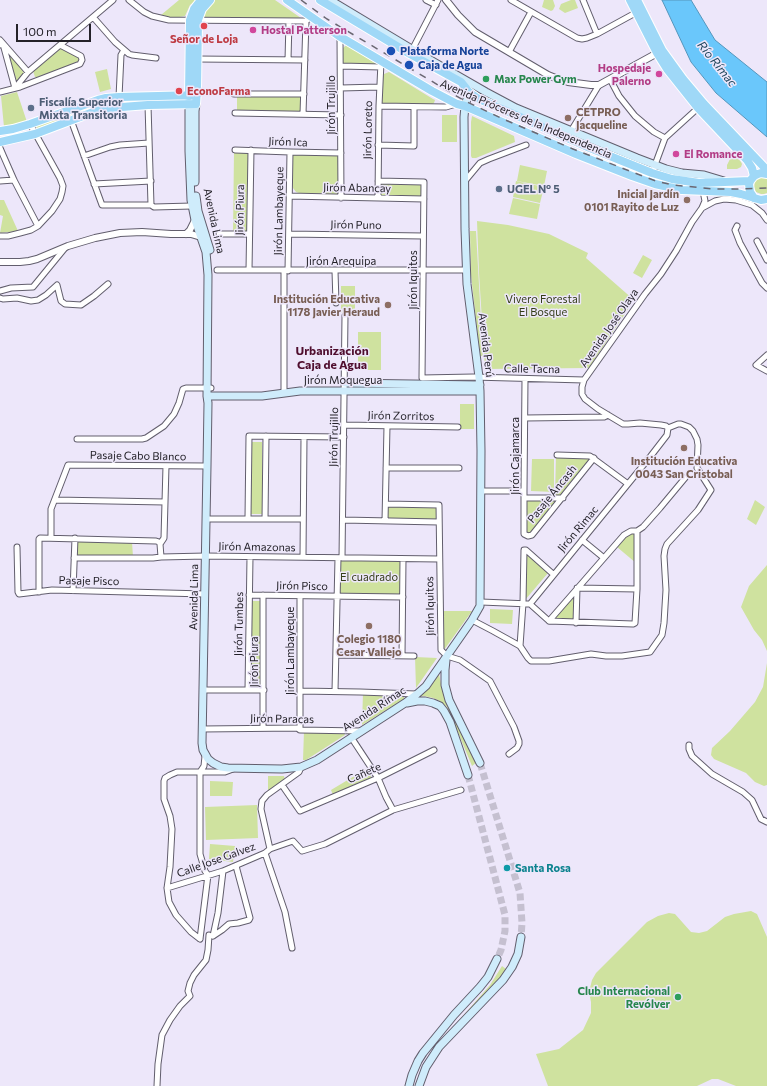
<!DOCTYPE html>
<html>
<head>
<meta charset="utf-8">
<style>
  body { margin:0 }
  #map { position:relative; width:767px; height:1086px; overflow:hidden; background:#ede7fa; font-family:Commissioner,sans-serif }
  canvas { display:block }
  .scale { position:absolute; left:16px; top:24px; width:75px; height:18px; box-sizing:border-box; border:2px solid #242229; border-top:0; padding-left:5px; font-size:12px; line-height:14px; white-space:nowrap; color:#242229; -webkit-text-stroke:3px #ede7fa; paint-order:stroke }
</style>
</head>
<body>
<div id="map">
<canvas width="767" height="1086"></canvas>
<div class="scale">100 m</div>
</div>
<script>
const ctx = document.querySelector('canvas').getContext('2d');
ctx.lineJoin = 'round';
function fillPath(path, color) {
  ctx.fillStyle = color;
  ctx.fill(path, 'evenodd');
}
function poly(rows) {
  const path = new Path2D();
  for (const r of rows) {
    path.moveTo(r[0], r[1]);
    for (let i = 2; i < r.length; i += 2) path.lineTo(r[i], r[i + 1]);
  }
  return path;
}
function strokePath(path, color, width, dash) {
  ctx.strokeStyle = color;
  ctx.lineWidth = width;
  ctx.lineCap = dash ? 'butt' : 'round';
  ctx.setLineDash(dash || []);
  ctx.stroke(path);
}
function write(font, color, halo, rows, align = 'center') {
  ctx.font = font + ' Commissioner,sans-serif';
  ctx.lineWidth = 3;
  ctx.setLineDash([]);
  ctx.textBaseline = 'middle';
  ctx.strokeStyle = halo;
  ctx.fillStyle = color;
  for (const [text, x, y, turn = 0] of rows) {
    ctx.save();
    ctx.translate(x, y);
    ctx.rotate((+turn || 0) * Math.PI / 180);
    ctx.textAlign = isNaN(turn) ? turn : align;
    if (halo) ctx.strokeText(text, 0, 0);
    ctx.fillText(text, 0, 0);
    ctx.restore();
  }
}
fillPath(poly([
  [179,0,196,0,190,5,185,16,174,18,161,15],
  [215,0,275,0,301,18,298,19,202,17,204,12],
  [544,0,553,0,555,6,553,10,551,11,542,7],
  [571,0,575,0,578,8,565,13,559,9,561,4],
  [346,45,361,54,378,65,343,65,343,48],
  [60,48,80,58,80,60,78,63,37,77,35,77,33,71],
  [7,50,24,73,16,82],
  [107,69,111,89,100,92,95,72],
  [389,72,433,99,435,100,434,103,432,105,382,104,382,79,384,74],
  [17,92,27,122,4,127,1,96],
  [237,95,300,96,301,111,237,111],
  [177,99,178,102,130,102,38,129,36,127,37,125,85,107,111,100],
  [442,115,457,115,457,142,442,142],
  [472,116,514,136,515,142,476,158,472,158,471,156,471,122],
  [234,152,250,152,248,233,233,233],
  [294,154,337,155,338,156,338,193,337,194,299,193,296,192,293,188,292,183,292,156],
  [732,155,735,155,741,162,742,164,741,167,737,169,727,169,727,165],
  [520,165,547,171,544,186,517,181],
  [761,177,767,178,767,193,764,194,761,194,756,192,754,187,755,181,756,179],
  [378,181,423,183,423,198,378,198],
  [516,181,544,187,540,203,513,197],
  [513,198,540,204,537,219,509,214],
  [0,200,4,200,18,231,0,233,3,216,0,215],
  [477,221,508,225,549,234,588,253,586,258,634,300,589,368,485,369,479,273],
  [470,231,476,231,483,356,480,356,471,275],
  [643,255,652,260,642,278,633,273],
  [341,286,355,286,355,313,341,313],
  [358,332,381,332,381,370,358,370],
  [460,404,474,404,474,429,460,429],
  [251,442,262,442,262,514,250,514],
  [556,455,588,456,592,459,561,496,555,496],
  [532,459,554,459,554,492,531,491],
  [526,499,556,500,556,502,530,535,526,534],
  [755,500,765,507,756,525,747,519],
  [387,505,437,506,436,520,387,519],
  [630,534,635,534,636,563,617,547,627,536],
  [76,541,132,542,133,557,76,555],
  [526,554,548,573,525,600],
  [339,559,400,560,400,595,338,594],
  [767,565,767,651,762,640,754,630,741,607,749,586],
  [575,592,574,620,551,620],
  [250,601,262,601,260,685,248,686],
  [490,609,513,610,512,624,490,623],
  [442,611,472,611,444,650,441,646],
  [415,657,437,658,416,688],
  [767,663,767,785,764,786,755,782,746,773,714,759,711,755,712,748,730,731,755,702,763,687],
  [439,674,442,689,447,705,477,762,472,766,452,718,447,707,440,701,433,698,424,696,418,697,427,688],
  [363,693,404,695,404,699,362,725],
  [304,731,343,732,345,735,306,760,303,760],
  [366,769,372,778,333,795,331,790],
  [268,776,284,776,285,780,268,792],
  [210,781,233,782,232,796,210,796],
  [257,805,258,838,206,840,205,807],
  [210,844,235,846,233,862,209,859],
  [751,911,757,914,767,937,767,1086,736,1086,718,1079,712,1079,697,1086,548,1086,536,1054,559,1049,583,1030,591,1013,591,1002,589,992,592,980,596,973,647,922,658,916,669,913,675,914,691,932,699,933,707,931,725,917,734,914],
  [502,966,506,969,499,980,448,1033,490,985]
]), '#cfe29f');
const water = poly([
  [662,0,691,0,715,40,767,82,767,137,716,93,691,62,662,0]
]);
fillPath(water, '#6ac7fb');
strokePath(water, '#5596bc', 1);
strokePath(poly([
  [480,763,520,893,522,923,521,937],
  [468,775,505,915,505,931,501,950,497,959]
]), '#c5c0d0', 7, [7, 3.5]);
const minor = poly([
  [129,0,144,12,152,16,169,20,301,21,306,21,311,17],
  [426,0,436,5],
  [511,0,577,38,582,39,587,38,597,34,639,11],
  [583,0,597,34],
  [93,17,115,42,129,54,132,55,156,58],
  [340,37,341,198],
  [0,40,28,72],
  [0,45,3,44,15,88],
  [411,52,438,0],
  [509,52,531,12],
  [197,59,305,60],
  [288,60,289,21],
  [341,66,381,67],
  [610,79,619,96,635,116,654,132,665,138],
  [15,88,28,72,113,0],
  [341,88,379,87],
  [0,92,20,87,80,64,82,60,81,56,60,45],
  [234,94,304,94],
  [119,97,121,55,124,50],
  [148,105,151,205],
  [379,106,446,107,456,104],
  [235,113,341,115],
  [303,114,306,21],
  [71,120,102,205,151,205,154,207,192,206],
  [571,131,599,85],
  [378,145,414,146,414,107],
  [0,148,3,155,14,180,38,226],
  [235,150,290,152,341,153],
  [84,156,110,147,120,145,149,143],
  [652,173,665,138,698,108],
  [0,181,14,180],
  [378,181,424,182,422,378,473,377,584,380],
  [465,181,480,163,489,159,526,145],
  [94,184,151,181],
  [289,196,424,199],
  [378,198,379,106,381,62],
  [702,208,715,201,724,199,736,200,752,205,762,213,767,220],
  [737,226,735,230,740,243,762,283,767,288],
  [219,234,249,234],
  [289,234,423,236],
  [0,236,8,236,20,233,31,230,38,226,52,211,60,199,62,192,63,186,60,178,30,124],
  [757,241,767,260],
  [217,270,466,270],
  [249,270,251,150],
  [284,271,284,393],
  [288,271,290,152],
  [335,271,336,303],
  [0,291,11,288,33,287,65,248],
  [0,298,3,299,17,298,31,301,38,300,46,295,57,285,61,301,65,304,81,305,94,296,108,284],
  [767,355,756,365,767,371],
  [525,379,524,491,524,534,528,536,532,535,594,458],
  [525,418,604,417,608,415],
  [344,425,458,427],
  [668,428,666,426,661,425,640,423,628,424,623,424,598,409,585,399,582,394,582,387,584,380,645,294,661,274,676,251,692,222,702,208,705,201,703,191],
  [77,439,142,439,146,438,164,426,174,414,179,403,183,389,186,388,211,388],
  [557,455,590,456,628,484],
  [386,468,459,468],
  [481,491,524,491],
  [524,498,563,498],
  [55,500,165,502],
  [386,504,439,505,441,650,447,656,460,660,490,681,514,727,519,741,519,744,517,748,509,754],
  [248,518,249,436,344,437],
  [207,519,303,519],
  [265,519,266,436],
  [343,520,439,522],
  [385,521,387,426],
  [51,537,51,509,68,465,207,466],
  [582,540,604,558],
  [160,544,164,538,166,466],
  [17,547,18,592,19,594,52,590,205,594],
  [303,557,304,437],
  [74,558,153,558,161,557,206,556,439,559],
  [342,558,345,316],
  [73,591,75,538],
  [39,592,39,539,40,538,156,541,159,542,160,544,161,557],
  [249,595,403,597],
  [300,596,300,730],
  [481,602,530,604,650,457,667,435,668,428],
  [530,604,549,621,633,624,635,623,637,589,637,531],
  [472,620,493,631,520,646,528,658,531,661,549,661,591,654,606,656,622,656,650,652,662,635,664,623,666,590,664,556,665,549,667,544,698,510,711,490,697,468,698,445,697,439,693,431,689,427,681,424,678,424,668,428],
  [549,621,624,535,631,531,637,531,643,527,660,508,685,478],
  [576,623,577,588,637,589],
  [520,646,523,603,524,550,526,550,553,574],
  [336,655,414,656],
  [402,656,403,559],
  [203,690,264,690],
  [248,690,250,557],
  [300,691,360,692,416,694],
  [335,691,338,558],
  [263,728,263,595],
  [202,729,297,728,300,730,361,731],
  [351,737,378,778,386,797,393,810],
  [689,745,689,749,692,756,712,774,743,792,752,800,761,819,767,822],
  [200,772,200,854,205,871,208,875,200,939],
  [200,772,204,766,205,756],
  [282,785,300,811,378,778,434,750],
  [270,849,261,809,262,801,267,795,299,772,301,767],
  [265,853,285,912,292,948],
  [167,888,223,871,265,853,270,849,293,841,302,851,325,844,393,810,461,790],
  [213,936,222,930,229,924,238,923,249,920,250,918,236,866],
  [213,936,218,913,223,871],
  [200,939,191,932,176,915,169,902,167,888,170,867,172,829,170,816,164,799,164,781,165,778,170,775,177,772,225,772,233,769],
  [157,1086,158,1064,162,1035,170,1020,180,1006,190,996,188,991,190,983,194,975,206,960,208,950,209,935]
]);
const tertiary = poly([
  [446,0,458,15,475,32,548,75,558,79,568,82,591,85,599,85,661,51],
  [186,234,190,230,195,220,197,220],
  [0,262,20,262,29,261,37,259,68,246,95,238,120,233,142,232,171,234,191,234,201,237]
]);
const secondary = poly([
  [330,0,420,54,486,92,516,108,637,158,666,169,682,173,704,175,724,181],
  [189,100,189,151,191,200,195,220,206,252,208,275,207,396,208,403,207,466,202,743,203,750,208,759,213,763,221,767,228,768,282,769,301,767,317,760,405,703,417,694,426,686,435,673,472,620,480,606,481,451,480,391,479,377,467,284,465,229,464,117,465,106,469,92],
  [195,182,195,111,196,104],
  [196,196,198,211,210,250],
  [345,383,480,385],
  [207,396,262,396,300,391,480,391],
  [446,660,445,670,445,685,449,700,480,763],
  [407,703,417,701,425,701,433,703,440,706,444,711,450,722,468,775],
  [409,1086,412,1075,418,1061,423,1053,454,1015,480,987,488,977,497,959],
  [419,1086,426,1067,439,1047,503,980,512,967,518,954,521,937]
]);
const primary = poly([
  [287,0,339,36,432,91,457,104,465,106,576,154,632,176,655,184,682,190,731,192,741,194,761,200,767,199],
  [320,0,410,54,461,82,469,92,477,98,590,148,652,173,672,179,699,183,750,181],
  [630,0,657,53,667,69,698,108,747,160,752,168,754,176],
  [637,0,662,50,683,79,704,104,763,166,767,171],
  [189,96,190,20,194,9,201,0],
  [0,131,13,129,30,124,98,100,106,98,119,97,197,95],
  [0,142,35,134,96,111,109,108,148,105,196,104,197,89,198,20,202,9,210,0],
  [754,198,750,192,749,184,750,181,754,176,758,174,761,173,767,174]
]);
strokePath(minor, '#625e6d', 7);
strokePath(tertiary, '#625e6d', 8);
strokePath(secondary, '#625e6d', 9);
strokePath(primary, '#fff', 10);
strokePath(minor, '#fff', 5);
strokePath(tertiary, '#fff', 6);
strokePath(secondary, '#cfecfb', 7);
strokePath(primary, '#9fd8f7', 8);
strokePath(poly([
  [301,0,327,19,465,101,503,119,573,149,640,175,656,181,673,185,714,189,741,189,767,188]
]), '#6a6772', 1.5, [7, 7]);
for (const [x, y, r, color] of [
  [204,26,4,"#e0444e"],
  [253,30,4,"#d1479c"],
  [391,51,5,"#1a4fb4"],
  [409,65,5,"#1a4fb4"],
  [659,74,4,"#d1479c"],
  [486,79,4,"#2e9e5b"],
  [179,91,4,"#e0444e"],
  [31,108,4,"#5c6f8a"],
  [568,118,4,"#8d6e63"],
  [676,154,4,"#d1479c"],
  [499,189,4,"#5c6f8a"],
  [687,200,4,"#8d6e63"],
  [388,305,4,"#8d6e63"],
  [684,448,4,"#8d6e63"],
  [369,626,4,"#8d6e63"],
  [507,868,4,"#0f9aa8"],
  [678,997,4,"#2e9e5b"]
]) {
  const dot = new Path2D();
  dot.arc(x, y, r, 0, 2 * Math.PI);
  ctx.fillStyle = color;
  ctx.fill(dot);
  strokePath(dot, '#ede7fa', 1.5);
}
write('bold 11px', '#b23c85', '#ede7fa', [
  ["Hostal Patterson",261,30],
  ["Hospedaje",651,68,"right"],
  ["Palerno",651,81,"right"],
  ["El Romance",684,154]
], 'left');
write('bold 11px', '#be3a42', '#ede7fa', [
  ["Señor de Loja",204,39],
  ["EconoFarma",187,91,"left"]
]);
write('bold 11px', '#164399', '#ede7fa', [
  ["Plataforma Norte",400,51],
  ["Caja de Agua",418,65]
], 'left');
write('bold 11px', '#27864d', '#ede7fa', [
  ["Max Power Gym",494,79],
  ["Club Internacional",670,991,"right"],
  ["Revólver",670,1004,"right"]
], 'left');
write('bold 11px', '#4e5e75', '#ede7fa', [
  ["Fiscalía Superior",39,102],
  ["Mixta Transitoria",39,115],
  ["UGEL Nº 5",507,189]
], 'left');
write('11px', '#242229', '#ede7fa', [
  ["Jirón Trujillo",331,105,-90],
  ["Avenida Próceres de la Independencia",526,119,23],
  ["Jirón Loreto",368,130,-89],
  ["Jirón Ica",288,142,2],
  ["Jirón Abancay",357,188,1],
  ["Jirón Piura",240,210,-89],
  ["Jirón Lambayeque",279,211,-89],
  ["Avenida Lima",214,221,78],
  ["Jirón Puno",356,225,1],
  ["Jirón Arequipa",341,261],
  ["Jirón Iquitos",413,280,-90],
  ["Avenida José Olaya",609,328,-55],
  ["Avenida Perú",486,345,83],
  ["Calle Tacna",532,369,1],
  ["Jirón Moquegua",343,380],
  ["Jirón Zorritos",401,416,1],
  ["Jirón Trujillo",334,437,-89],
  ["Pasaje Cabo Blanco",138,456,1],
  ["Jirón Cajamarca",515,456,-90],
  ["Pasaje Áncash",552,494,-51],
  ["Jirón Rimac",578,529,-50],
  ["Jirón Amazonas",257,547,1],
  ["Pasaje Pisco",89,581,1],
  ["Jirón Pisco",302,586,1],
  ["Avenida Lima",194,597,-89],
  ["Jirón Iquitos",430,606,-91],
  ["Jirón Tumbes",239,624,-89],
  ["Jirón Lambayeque",290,651,-90],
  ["Jirón Piura",254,662,-90],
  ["Avenida Rímac",374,709,-33],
  ["Jirón Paracas",282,719,1],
  ["Cañete",364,773,-24],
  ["Calle Jose Galvez",216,860,-20]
]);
write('bold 11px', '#785e54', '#ede7fa', [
  ["CETPRO",576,112,"left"],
  ["Jacqueline",576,125,"left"],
  ["Inicial Jardín",679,194],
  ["0101 Rayito de Luz",679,207],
  ["Institución Educativa",380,299],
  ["1178 Javier Heraud",380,312],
  ["Institución Educativa",684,461,"center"],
  ["0043 San Cristobal",684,474,"center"],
  ["Colegio 1180",369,639,"center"],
  ["Cesar Vallejo",369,652,"center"]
], 'right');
write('11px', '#353e19', '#ede7fa', [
  ["Vivero Forestal",543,299],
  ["El Bosque",543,312],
  ["El cuadrado",369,577]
]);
write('bold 11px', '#0d838f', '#ede7fa', [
  ["Santa Rosa",515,868]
], 'left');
write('italic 12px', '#21485e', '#ede7fa', [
  ["Río Rímac",717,64,51]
]);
write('bold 12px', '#4f0e2e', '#ede7fa', [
  ["Urbanización",332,351],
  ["Caja de Agua",332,365]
]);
</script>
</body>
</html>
